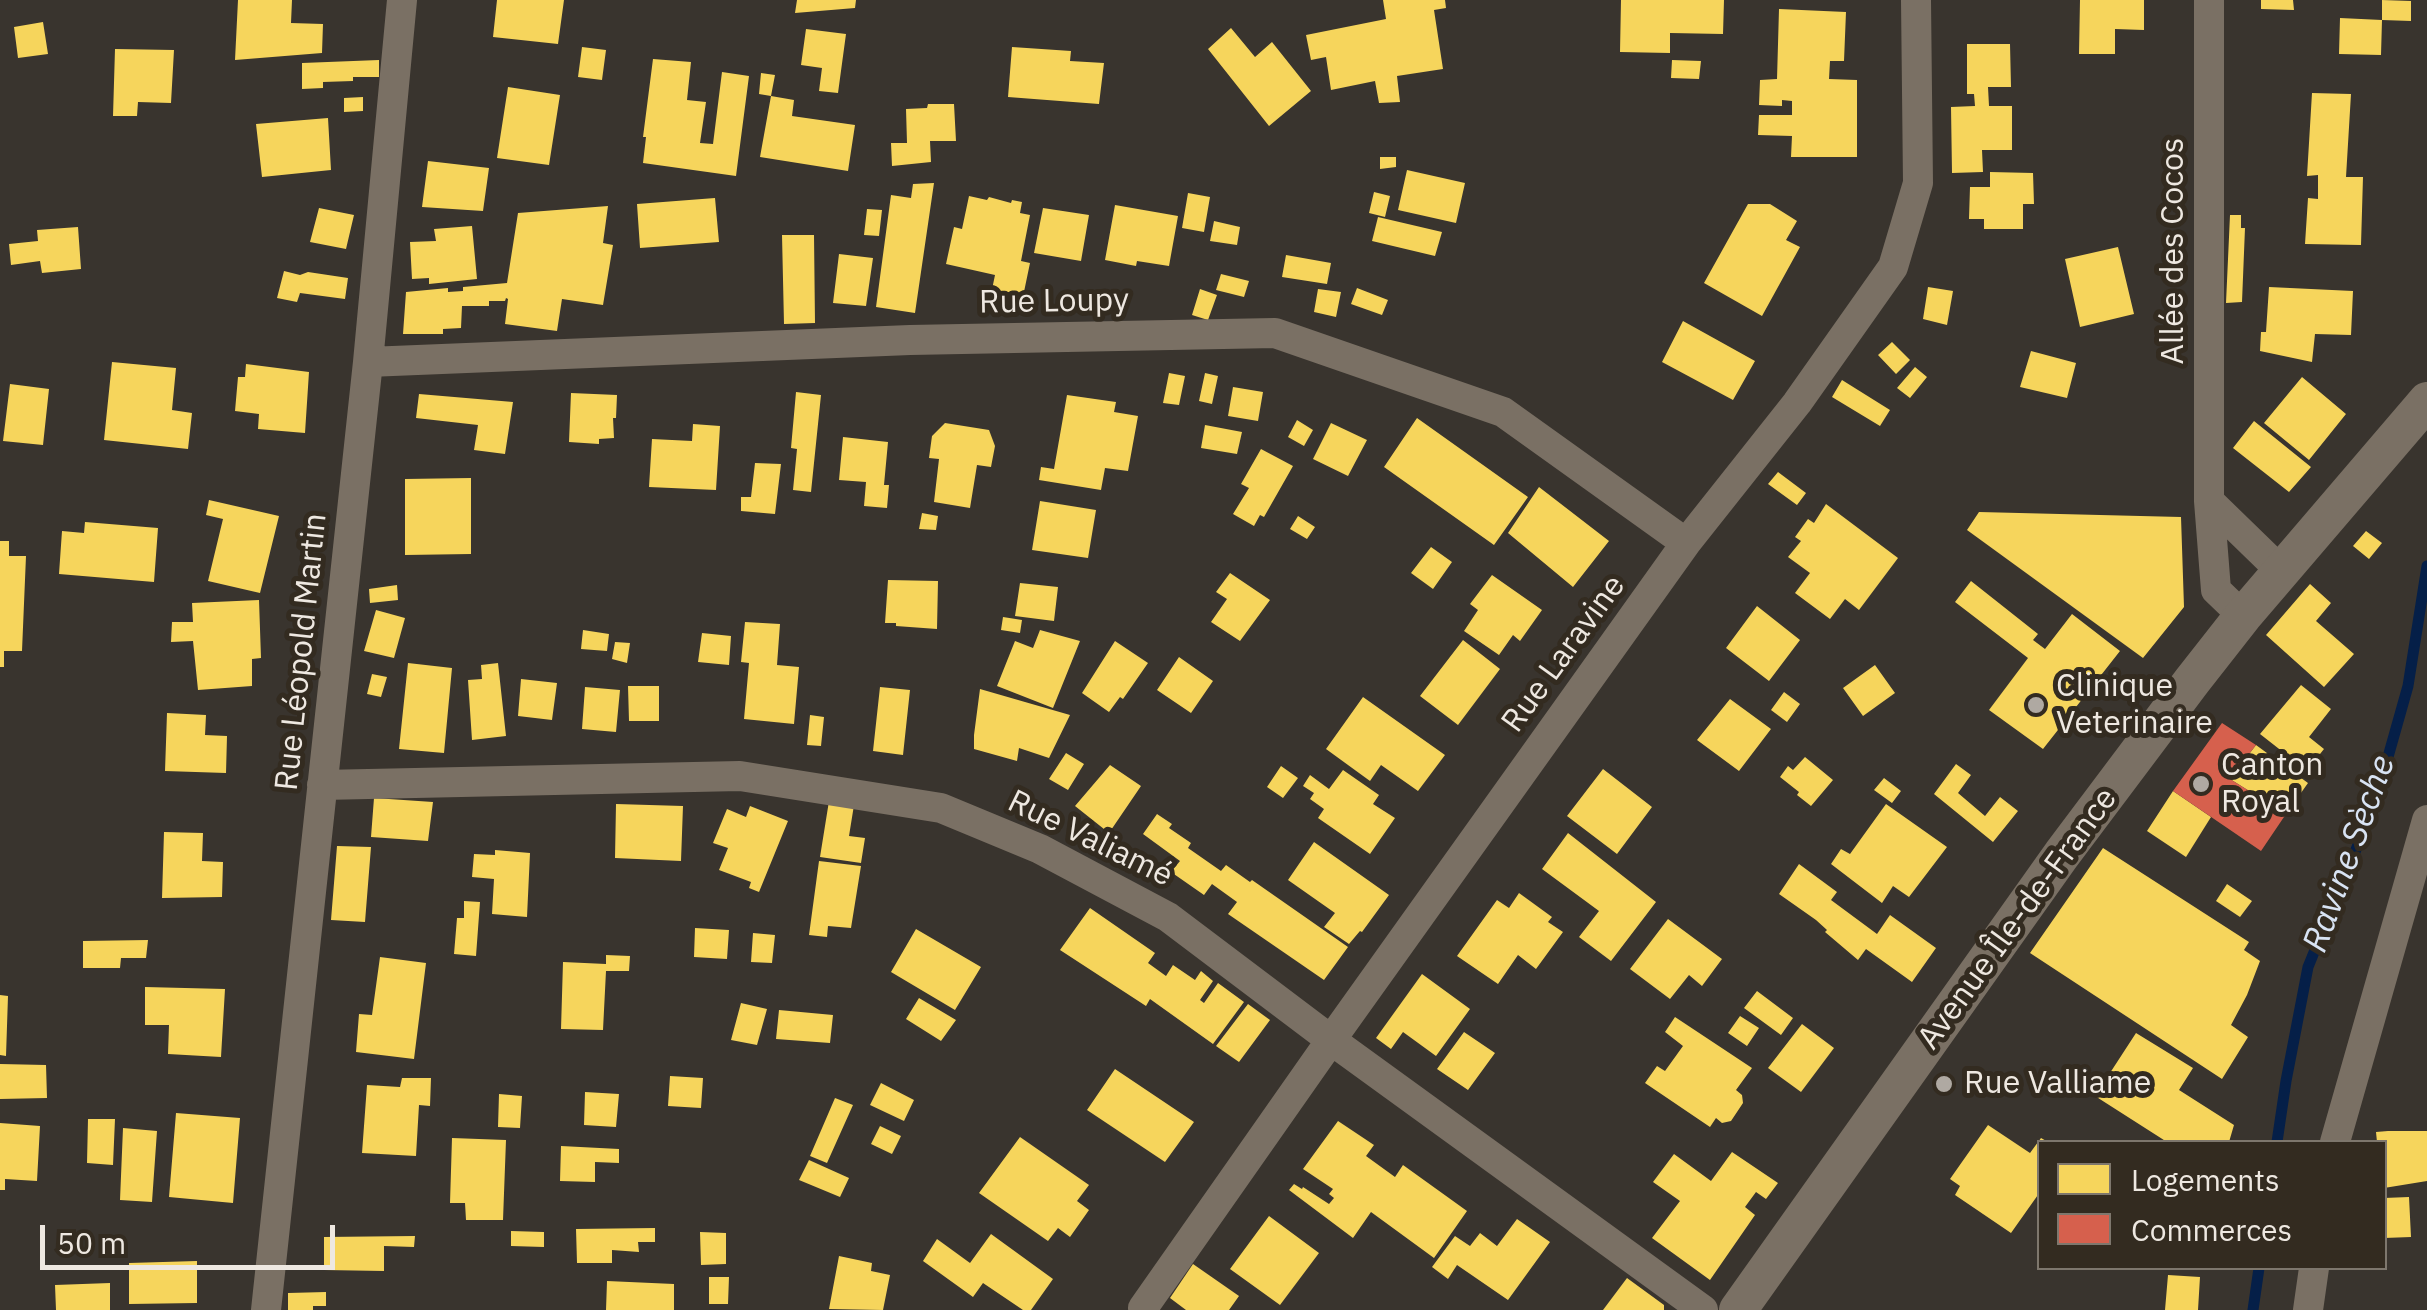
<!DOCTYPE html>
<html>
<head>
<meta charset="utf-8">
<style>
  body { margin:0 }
  #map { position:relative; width:2427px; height:1310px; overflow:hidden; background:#39342e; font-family:"IBM Plex Sans",sans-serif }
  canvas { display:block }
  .legend { position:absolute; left:2037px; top:1140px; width:350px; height:130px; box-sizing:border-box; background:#332b20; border:2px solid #7e776d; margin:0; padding:12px 18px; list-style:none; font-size:30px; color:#eee8e1 }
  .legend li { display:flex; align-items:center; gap:20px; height:50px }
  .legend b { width:50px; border:2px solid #7e776d }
  .scale { position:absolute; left:40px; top:1225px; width:295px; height:45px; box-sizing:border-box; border:5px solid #eee8e1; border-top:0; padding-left:12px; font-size:30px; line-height:35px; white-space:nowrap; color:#eee8e1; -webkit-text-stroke:8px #332b20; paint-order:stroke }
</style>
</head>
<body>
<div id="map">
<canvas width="2427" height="1310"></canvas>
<ul class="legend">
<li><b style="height:28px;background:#f6d55c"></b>Logements</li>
<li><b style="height:28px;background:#d6604d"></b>Commerces</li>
</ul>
<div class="scale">50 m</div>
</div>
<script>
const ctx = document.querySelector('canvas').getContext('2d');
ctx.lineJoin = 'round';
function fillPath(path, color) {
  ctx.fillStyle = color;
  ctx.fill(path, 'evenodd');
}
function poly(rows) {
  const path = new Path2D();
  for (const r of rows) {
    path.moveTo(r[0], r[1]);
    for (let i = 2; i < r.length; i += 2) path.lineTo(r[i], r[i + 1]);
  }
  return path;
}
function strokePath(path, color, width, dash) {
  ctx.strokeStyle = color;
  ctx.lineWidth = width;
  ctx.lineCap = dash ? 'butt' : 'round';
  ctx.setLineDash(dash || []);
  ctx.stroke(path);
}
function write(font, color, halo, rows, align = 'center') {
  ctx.font = font + ' "IBM Plex Sans",sans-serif';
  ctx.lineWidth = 10;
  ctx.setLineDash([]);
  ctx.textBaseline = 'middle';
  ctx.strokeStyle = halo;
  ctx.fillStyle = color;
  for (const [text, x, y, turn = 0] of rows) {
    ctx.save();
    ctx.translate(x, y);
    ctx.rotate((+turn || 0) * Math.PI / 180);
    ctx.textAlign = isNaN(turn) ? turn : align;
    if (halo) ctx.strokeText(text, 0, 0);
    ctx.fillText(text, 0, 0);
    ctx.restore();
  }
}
fillPath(poly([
  [238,0,292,0,291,23,323,24,322,53,235,60],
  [497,0,564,0,558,44,493,37],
  [797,0,856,0,855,8,795,13],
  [1383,0,1445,0,1446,8,1434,10,1443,69,1397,76,1400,102,1379,103,1375,81,1331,90,1326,57,1311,60,1306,35,1386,19],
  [1621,0,1724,0,1723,34,1670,33,1670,53,1620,52],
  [2080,0,2144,0,2144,30,2115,29,2115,54,2079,54],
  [2261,0,2293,0,2294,10,2261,9],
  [2382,0,2411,1,2411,21,2382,20,2381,55,2339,54,2340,18,2382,20],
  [1779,9,1846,12,1844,61,1830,61,1829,79,1857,80,1857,157,1791,157,1792,136,1758,135,1759,115,1792,115,1792,101,1782,100,1782,106,1759,105,1760,80,1777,79],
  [43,22,48,54,18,58,14,27],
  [1231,28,1255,57,1272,42,1311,91,1269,126,1208,49],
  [806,29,846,34,838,93,819,91,822,68,801,65],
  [1967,44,2010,44,2011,87,1988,87,1989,106,2012,106,2012,150,1982,150,1983,172,1952,173,1951,107,1975,106,1974,94,1967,94],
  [582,47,606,50,602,80,578,77],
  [1012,47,1071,51,1070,61,1104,63,1099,104,1008,97],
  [115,49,174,50,171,103,138,102,137,116,113,116],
  [653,59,691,62,687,100,706,102,700,143,713,144,722,72,749,76,736,176,643,163,646,137,643,137],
  [379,60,379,77,353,77,353,81,323,82,323,88,302,89,302,63],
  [1672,60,1701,61,1699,79,1671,78],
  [761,73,775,75,771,96,759,94],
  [508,87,560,95,549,165,497,158],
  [2312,93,2351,94,2346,177,2363,177,2361,245,2305,244,2308,198,2318,199,2318,175,2307,176],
  [771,96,794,100,792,116,855,125,848,171,760,157],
  [363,97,363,111,344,112,344,98],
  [928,104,954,104,956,141,930,141,931,162,892,166,891,143,907,143,906,109,927,108],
  [328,118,331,170,262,177,256,124],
  [1380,157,1396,157,1396,167,1380,169],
  [428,161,489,168,483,211,422,207],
  [1407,170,1465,183,1456,223,1398,210],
  [1990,172,2033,173,2034,204,2023,204,2023,229,1984,229,1984,219,1969,219,1970,187,1990,187],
  [934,183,915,313,876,307,891,195,911,198,913,184],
  [1374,192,1390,196,1385,217,1369,213],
  [1188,193,1210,197,1204,232,1182,228],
  [969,196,987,200,989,197,1011,203,1012,200,1022,202,1020,213,1030,215,1021,261,1030,263,1020,311,989,304,995,275,946,264,954,227,962,229],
  [715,198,719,242,640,248,637,204],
  [1748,204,1770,204,1797,221,1786,240,1800,247,1762,316,1704,283],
  [1115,205,1178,216,1169,266,1137,261,1136,266,1105,260],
  [608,206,603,243,613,245,603,305,562,299,557,331,505,324,508,299,506,298,505,301,489,301,489,306,462,306,461,328,443,329,443,334,403,334,406,292,448,288,448,292,463,291,463,287,507,283,518,213],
  [319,208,354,215,346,249,310,242],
  [1043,208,1089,215,1081,261,1034,253],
  [867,209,882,210,879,236,864,235],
  [2230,215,2241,215,2241,228,2245,228,2242,302,2226,303],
  [1378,217,1442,232,1435,256,1372,241],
  [1214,221,1240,227,1237,245,1210,241],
  [472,226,477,279,429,284,429,278,412,279,410,242,436,241,434,229],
  [78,227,81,269,42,273,40,261,11,265,9,244,38,241,37,230],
  [782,235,814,235,815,323,784,324],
  [2118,247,2134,314,2080,327,2065,259],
  [839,254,873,258,866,306,833,303],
  [1286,255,1331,263,1327,284,1282,277],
  [284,271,300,275,308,272,348,278,345,299,300,293,297,302,277,298],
  [1221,274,1249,281,1244,297,1216,290],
  [1928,287,1953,291,1947,325,1923,319],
  [2269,287,2353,291,2351,335,2315,334,2312,362,2260,351,2261,332,2266,332],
  [1357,288,1388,300,1382,315,1351,304],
  [1200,289,1217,295,1208,320,1192,315],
  [1318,289,1341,292,1336,317,1314,312],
  [1683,321,1755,361,1733,400,1662,362],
  [1892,342,1910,360,1896,374,1878,355],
  [2031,351,2076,363,2067,398,2020,387],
  [112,362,176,368,172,410,192,413,188,449,104,440],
  [246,364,309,372,305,433,258,429,259,414,235,411,238,377,245,377],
  [1915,367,1927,377,1910,398,1897,388],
  [1169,373,1185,376,1179,405,1163,403],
  [1205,373,1218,376,1212,404,1199,401],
  [2302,377,2346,414,2309,460,2264,423],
  [1842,380,1890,410,1880,426,1832,397],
  [10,384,49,389,43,445,3,441],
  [1233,387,1263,392,1258,421,1228,416],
  [796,392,821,395,811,492,793,490,797,449,791,448],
  [571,393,617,395,616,418,613,418,614,438,599,439,599,444,569,442],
  [419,394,513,402,505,454,474,450,478,425,416,418],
  [1067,395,1116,402,1114,412,1138,416,1128,471,1105,468,1101,490,1039,480,1041,467,1054,469],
  [1417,418,1528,497,1494,545,1384,467],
  [1297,420,1313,430,1304,446,1288,437],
  [2254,421,2311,467,2289,492,2233,448],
  [945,423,989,430,995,446,991,467,977,465,970,508,934,502,939,459,929,458,932,436],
  [1331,423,1367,440,1348,476,1313,459],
  [693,424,720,426,716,490,649,487,652,439,692,441],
  [1205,425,1242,432,1237,454,1201,448],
  [843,437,888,442,884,485,889,485,887,508,864,506,866,482,839,480],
  [1261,449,1293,466,1264,517,1260,515,1254,526,1233,514,1249,488,1241,484],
  [755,463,781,464,775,514,741,511,741,497,751,497],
  [1778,472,1806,493,1797,505,1768,484],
  [471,478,471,554,405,555,405,479],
  [1539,487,1609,541,1573,587,1508,533],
  [209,500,279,516,260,593,208,581,223,519,206,515],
  [1040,501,1096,510,1088,558,1032,550],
  [1826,504,1898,558,1859,610,1845,599,1830,619,1795,593,1810,573,1788,557,1801,541,1795,537,1808,519,1814,523],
  [1979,512,2181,517,2184,607,2143,658,1967,530],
  [922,513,938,516,936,530,919,529],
  [1298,516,1315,527,1307,539,1290,529],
  [85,522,158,528,154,582,59,574,62,531,84,533],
  [2366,531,2382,543,2369,559,2353,546],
  [0,541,9,541,9,556,26,556,22,651,4,651,4,667,0,667],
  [1431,547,1452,562,1433,589,1411,573],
  [1230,573,1270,600,1240,641,1211,622,1227,599,1216,592],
  [1492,575,1542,610,1520,641,1513,635,1499,655,1464,631,1478,610,1470,604],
  [888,580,938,581,937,629,896,626,896,623,885,623],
  [1971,581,2038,634,2033,640,2045,649,2072,614,2120,651,2043,749,1989,710,2028,658,1955,602],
  [1020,583,1058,587,1054,621,1015,616],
  [2310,584,2331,603,2316,621,2354,654,2324,687,2266,635],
  [397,585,398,600,370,603,369,589],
  [259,600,261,658,252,659,252,686,198,690,193,641,171,642,172,622,193,622,192,603],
  [1757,606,1800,640,1769,681,1726,648],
  [376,610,405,618,394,658,364,651],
  [1003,617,1022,620,1020,633,1001,630],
  [745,622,780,624,777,665,799,667,794,724,744,719,749,663,741,662],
  [583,630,609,634,607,651,581,649],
  [1040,630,1080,641,1053,708,997,686,1015,641,1033,648],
  [702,633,731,636,729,665,698,662],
  [1463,640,1500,669,1458,725,1420,696],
  [1115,641,1148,663,1123,699,1120,697,1109,712,1082,693],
  [615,642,630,643,627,663,612,659],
  [1179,657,1213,681,1191,713,1157,690],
  [408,663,452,668,444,753,399,749],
  [498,663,506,736,472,740,468,680,482,679,481,665],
  [1875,665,1895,693,1863,716,1843,688],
  [372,674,387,677,381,697,367,694],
  [521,679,557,683,552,720,518,716],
  [2301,685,2331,709,2309,737,2324,749,2304,774,2294,767,2297,763,2260,734],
  [628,686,659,686,659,721,629,721],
  [585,687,620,690,616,732,582,729],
  [880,687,910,690,903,755,873,751],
  [980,689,1070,715,1049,758,1019,748,1017,761,974,749,974,735],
  [1784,692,1800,704,1787,722,1771,710],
  [1363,697,1445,755,1418,791,1381,765,1370,781,1326,749],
  [1730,699,1771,729,1739,771,1697,740],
  [167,713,206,715,205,735,227,736,226,773,165,771],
  [810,715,824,717,821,746,807,745],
  [2256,745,2308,783,2286,814,2230,779],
  [1066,753,1084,764,1068,790,1049,779],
  [1805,757,1833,780,1811,806,1797,795,1799,792,1780,777,1788,766,1793,770],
  [1956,764,1971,775,1958,793,1985,816,2000,797,2018,811,1993,842,1934,794],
  [1110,765,1141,786,1109,833,1075,806],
  [1281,766,1298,778,1283,798,1267,787],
  [1603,769,1652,807,1617,854,1567,816],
  [1343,770,1379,795,1373,804,1395,818,1370,854,1318,818,1324,809,1310,799,1314,793,1303,786,1310,775,1329,789],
  [1884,778,1901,791,1892,803,1874,790],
  [2173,791,2211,817,2186,857,2147,831],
  [374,798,433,802,428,841,371,837],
  [829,801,854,805,849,836,865,838,861,863,820,857],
  [616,804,683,806,681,861,615,858],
  [1886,804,1947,847,1909,897,1893,886,1882,903,1831,864,1841,849,1850,854],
  [750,806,788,821,759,892,749,888,751,882,719,870,728,848,713,843,727,809,746,817],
  [1157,814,1172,824,1169,828,1191,843,1188,848,1221,871,1226,865,1250,882,1252,880,1348,947,1324,980,1228,914,1237,902,1212,884,1204,895,1171,872,1180,861,1143,834],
  [164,832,203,833,202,861,223,862,222,897,162,898],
  [1568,833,1656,902,1611,961,1579,937,1599,911,1542,869],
  [1314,842,1389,895,1362,932,1360,931,1349,944,1324,927,1335,913,1288,880],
  [337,846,371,847,365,922,331,920],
  [2103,848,2249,942,2244,950,2260,961,2247,995,2231,1025,2248,1037,2222,1079,2030,953],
  [495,850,530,853,527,917,492,914,494,879,472,877,474,854,495,855],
  [819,861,861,866,851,928,828,926,827,937,809,935],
  [1799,864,1837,892,1831,900,1877,934,1890,915,1936,948,1912,982,1866,949,1858,960,1825,932,1827,930,1816,920,1779,894],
  [2227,884,2252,901,2240,917,2216,901],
  [1519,893,1552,917,1548,922,1563,932,1536,969,1518,955,1498,984,1457,956,1497,900,1509,908],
  [464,901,480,902,476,956,454,954,457,918,464,918],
  [1090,908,1155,953,1148,963,1166,976,1173,965,1195,980,1201,971,1213,981,1200,1000,1204,1003,1218,983,1244,1002,1213,1044,1150,999,1146,1006,1060,950],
  [1668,919,1722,959,1702,986,1689,975,1670,999,1630,969],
  [695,928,729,930,727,959,694,957],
  [916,929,981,967,955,1010,891,972],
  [753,933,775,935,772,963,751,962],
  [148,940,146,958,121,958,120,968,83,968,83,941],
  [606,955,630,956,629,971,606,971,603,1030,561,1029,563,962,606,964],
  [380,957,426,963,414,1059,356,1052,359,1014,372,1015],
  [1422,974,1470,1009,1436,1056,1403,1032,1391,1049,1376,1038],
  [145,987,225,989,221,1057,168,1054,169,1025,145,1025],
  [1757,991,1793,1018,1781,1035,1744,1008],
  [0,995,8,996,6,1056,0,1055],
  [919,998,956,1020,941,1041,906,1019],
  [741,1003,767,1009,757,1045,731,1040],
  [1248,1004,1270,1020,1239,1062,1216,1046],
  [779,1010,833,1015,830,1043,776,1039],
  [1740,1016,1759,1028,1747,1046,1728,1033],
  [1675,1017,1752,1068,1736,1090,1742,1095,1743,1103,1731,1121,1722,1123,1716,1118,1710,1127,1645,1083,1657,1066,1665,1071,1683,1046,1665,1032],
  [1802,1024,1834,1048,1801,1092,1768,1068],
  [1464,1032,1495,1053,1468,1090,1437,1069],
  [2136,1033,2193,1068,2179,1090,2234,1125,2229,1142,2167,1142,2095,1096],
  [0,1064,46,1065,47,1098,0,1099],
  [1115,1069,1194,1122,1165,1162,1087,1110],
  [670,1076,703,1078,701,1108,668,1106],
  [402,1078,431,1078,430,1106,419,1105,416,1156,362,1153,367,1085,400,1087],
  [881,1083,914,1100,904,1121,870,1105],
  [585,1092,619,1094,616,1127,584,1125],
  [499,1094,522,1096,520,1128,498,1127],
  [835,1098,853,1105,827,1163,810,1156],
  [176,1113,240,1118,233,1203,169,1197],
  [88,1119,115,1119,113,1165,87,1163],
  [1338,1121,1374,1145,1366,1156,1395,1177,1403,1165,1467,1211,1434,1258,1371,1212,1353,1238,1289,1190,1294,1184,1302,1189,1303,1187,1329,1204,1334,1198,1329,1194,1333,1189,1303,1169],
  [0,1123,40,1126,37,1181,5,1179,5,1190,0,1190],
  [1988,1125,2030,1153,2041,1138,2048,1142,2040,1142,2040,1192,2011,1233,1955,1195,1960,1186,1950,1179],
  [880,1126,901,1136,892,1154,871,1144],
  [123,1128,157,1131,152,1202,120,1200],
  [2388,1131,2427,1131,2427,1181,2384,1188,2384,1142,2377,1142,2376,1132],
  [1020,1137,1089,1185,1077,1201,1089,1210,1070,1237,1058,1228,1048,1241,979,1193],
  [452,1138,506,1140,503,1220,466,1220,465,1203,450,1203],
  [561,1146,619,1149,619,1163,595,1162,595,1182,560,1181],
  [1732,1152,1778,1183,1766,1199,1756,1192,1745,1207,1755,1215,1710,1280,1652,1238,1680,1201,1653,1182,1674,1154,1711,1181],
  [809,1160,849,1178,840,1197,799,1180],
  [2409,1197,2411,1237,2384,1238,2384,1198],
  [1269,1216,1319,1253,1280,1305,1230,1269],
  [1517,1219,1550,1242,1508,1300,1457,1265,1448,1279,1432,1267,1455,1236,1470,1246,1480,1233,1497,1246],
  [655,1228,655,1242,638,1242,639,1252,612,1250,612,1263,577,1263,576,1229],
  [511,1231,544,1232,544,1247,511,1246],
  [700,1232,726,1233,726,1264,701,1265],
  [991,1234,1053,1279,1031,1310,1023,1310,983,1283,973,1297,923,1261,937,1239,970,1263],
  [415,1236,414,1247,384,1246,384,1271,324,1270,324,1237],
  [839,1256,872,1263,871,1271,890,1275,883,1310,829,1309],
  [197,1261,197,1303,129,1304,129,1263],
  [1193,1264,1239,1296,1229,1310,1186,1310,1170,1298],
  [2168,1275,2200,1277,2198,1310,2165,1310],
  [709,1277,729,1277,728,1304,709,1304],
  [1627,1278,1664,1305,1664,1310,1603,1310],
  [607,1281,674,1284,674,1310,606,1310],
  [110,1283,110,1310,56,1310,55,1285],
  [326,1292,326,1306,313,1306,313,1310,288,1310,288,1293]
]), '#f6d55c');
fillPath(poly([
  [2222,723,2256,745,2230,779,2286,814,2261,851,2173,791]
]), '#d6604d');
strokePath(poly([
  [2277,1142,2286,1081,2308,967,2375,803,2408,686,2427,566],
  [2253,1310,2259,1268]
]), '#051f48', 11);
strokePath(poly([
  [2209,0,2209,501,2216,590,2243,616],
  [368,362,910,340,1275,333,1503,412,1686,543],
  [2209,501,2281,571],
  [322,785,740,776,941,808,1040,849,1168,917,1331,1040,1703,1310],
  [2335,1142,2427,820],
  [1143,1308,1331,1040,1686,543,1797,403,1893,267,1918,183,1916,0],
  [266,1310,368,362,402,0],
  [2308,1310,2314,1268]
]), '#7a7064', 30);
strokePath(poly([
  [1738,1310,2062,854,2192,681,2243,616,2427,401]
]), '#7a7064', 38);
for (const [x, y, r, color] of [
  [2036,705,10,"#afa9a2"],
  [2201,784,10,"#afa9a2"],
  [1944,1084,10,"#afa9a2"]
]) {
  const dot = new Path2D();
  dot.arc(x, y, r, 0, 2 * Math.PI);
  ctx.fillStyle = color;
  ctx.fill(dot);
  strokePath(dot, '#332b20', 4);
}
write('32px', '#eee8e1', '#332b20', [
  ["Allée des Cocos",2174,251,-90],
  ["Rue Loupy",1054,302,-1],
  ["Rue Léopold Martin",302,652,-84],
  ["Rue Laravine",1564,654,-54],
  ["Rue Valiamé",1090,839,26],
  ["Avenue Île-de-France",2018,919,-54]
]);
write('32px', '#eee8e1', '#332b20', [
  ["Clinique",2056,687],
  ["Veterinaire",2056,724],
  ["Canton",2221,766],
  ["Royal",2221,803],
  ["Rue Valliame",1964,1084]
], 'left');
write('italic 35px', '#d8e3f3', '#332b20', [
  ["Ravine Sèche",2350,854,-70]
]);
</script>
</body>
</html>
